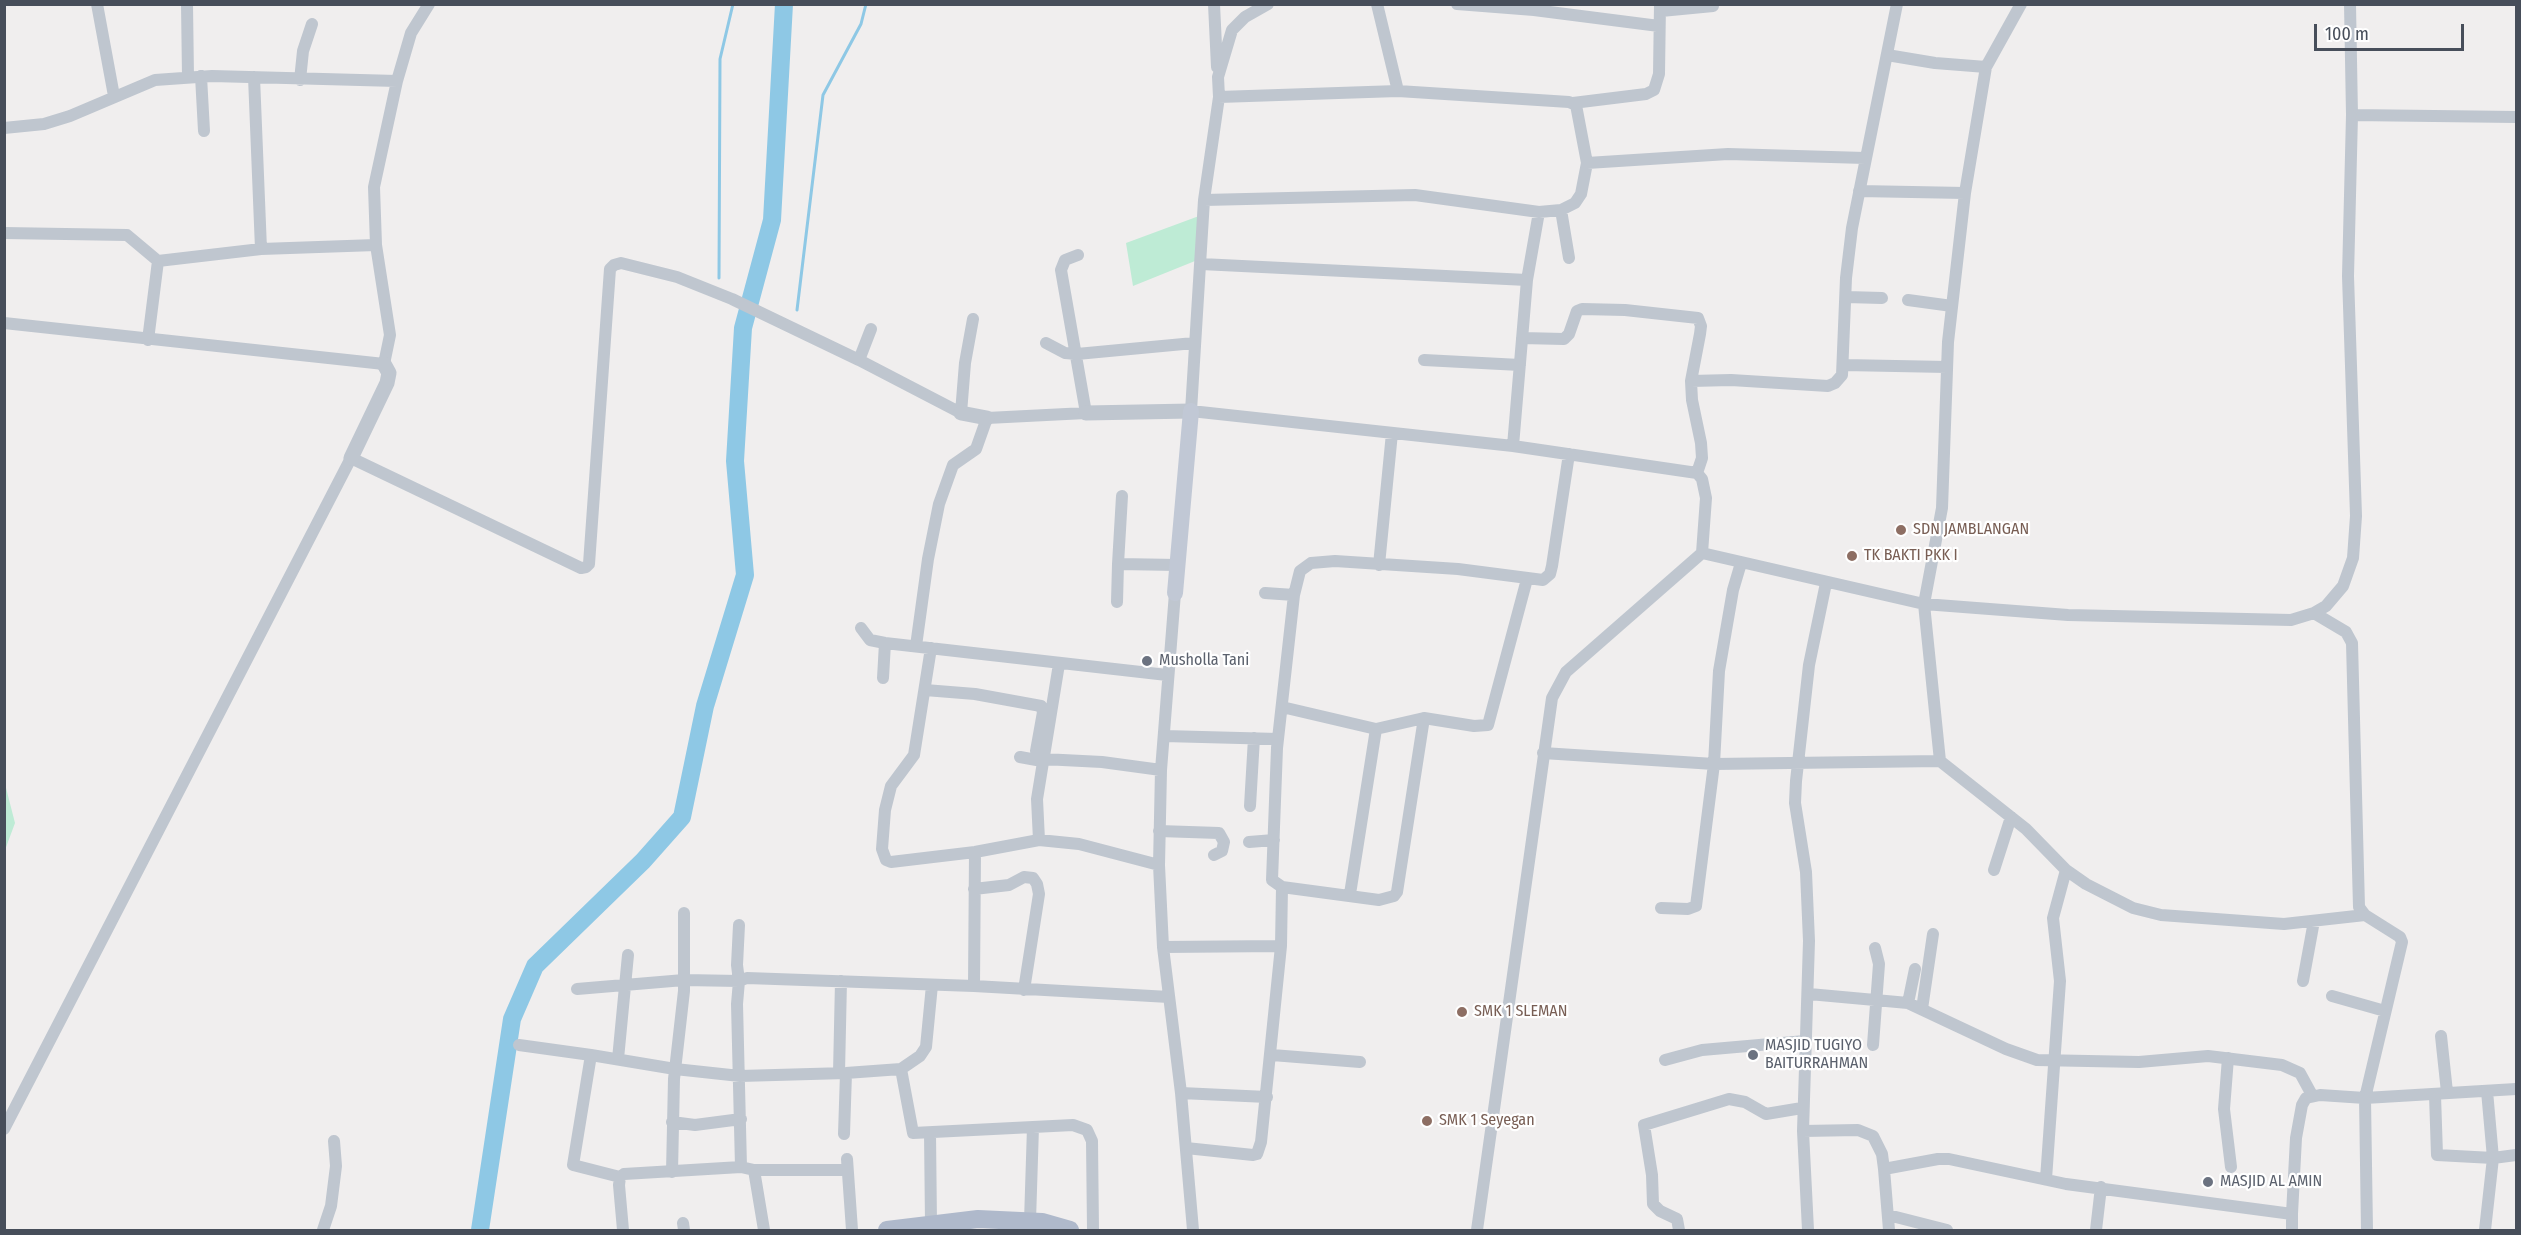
<!DOCTYPE html>
<html>
<head>
<meta charset="utf-8">
<style>
  body { margin:0 }
  #map { position:relative; width:2521px; height:1235px; overflow:hidden; background:#f0eeee; font-family:"Fira Sans Condensed",sans-serif }
  canvas { display:block }
  .frame { position:absolute; inset:0; border:6px solid #474e5a; pointer-events:none }
  .scale { position:absolute; left:2314px; top:24px; width:150px; height:27px; box-sizing:border-box; border:3px solid #474e5a; border-top:0; padding-left:8px; font-size:18px; line-height:21px; white-space:nowrap; color:#474e5a; -webkit-text-stroke:4px #fff; paint-order:stroke }
</style>
</head>
<body>
<div id="map">
<canvas width="2521" height="1235"></canvas>
<div class="frame"></div>
<div class="scale">100 m</div>
</div>
<script>
const ctx = document.querySelector('canvas').getContext('2d');
ctx.lineJoin = 'round';
function fillPath(path, color) {
  ctx.fillStyle = color;
  ctx.fill(path, 'evenodd');
}
function poly(rows) {
  const path = new Path2D();
  for (const r of rows) {
    path.moveTo(r[0], r[1]);
    for (let i = 2; i < r.length; i += 2) path.lineTo(r[i], r[i + 1]);
  }
  return path;
}
function strokePath(path, color, width, dash) {
  ctx.strokeStyle = color;
  ctx.lineWidth = width;
  ctx.lineCap = dash ? 'butt' : 'round';
  ctx.setLineDash(dash || []);
  ctx.stroke(path);
}
function write(font, color, halo, rows, align = 'center') {
  ctx.font = font + ' "Fira Sans Condensed",sans-serif';
  ctx.lineWidth = 4.5;
  ctx.setLineDash([]);
  ctx.textBaseline = 'middle';
  ctx.strokeStyle = halo;
  ctx.fillStyle = color;
  for (const [text, x, y, turn = 0] of rows) {
    ctx.save();
    ctx.translate(x, y);
    ctx.rotate((+turn || 0) * Math.PI / 180);
    ctx.textAlign = isNaN(turn) ? turn : align;
    if (halo) ctx.strokeText(text, 0, 0);
    ctx.fillText(text, 0, 0);
    ctx.restore();
  }
}
fillPath(poly([
  [1199,216,1195,261,1133,286,1126,243],
  [4,780,15,823,5,850,4,850]
]), '#beebd5');
strokePath(poly([
  [719,278,720,59,733,4],
  [797,310,823,95,861,24,866,4]
]), '#8ec8e5', 3);
strokePath(poly([
  [480,1230,512,1019,535,966,643,861,682,817,705,706,745,575,735,461,743,328,772,220,784,4]
]), '#8ec8e5', 18);
strokePath(poly([
  [97,4,114,96],
  [187,4,188,77],
  [1214,4,1217,67],
  [1268,4,1245,17,1232,30,1218,77,1219,97,1204,200,1191,411,1513,446,1697,473,1702,479,1706,498,1702,553,1924,604,2068,615,2291,620,2314,613,2326,606,2343,586,2353,558,2356,516,2348,276,2352,115,2350,4],
  [1457,4,1534,10,1659,26],
  [1661,11,1713,6],
  [1887,55,1935,63,1986,67],
  [201,76,204,131],
  [254,77,261,249],
  [300,80,303,51,312,24],
  [1219,97,1398,91],
  [1573,103,1646,94,1654,90,1659,74,1660,4],
  [2352,115,2516,117],
  [4,128,44,124,70,116,155,80,212,76,397,81],
  [1587,163,1728,154,1865,158],
  [1859,191,1965,193],
  [1204,200,1415,195,1539,212,1561,210,1575,203,1581,194,1587,163,1576,105,1569,102,1398,91,1377,4],
  [1561,210,1569,258],
  [4,233,127,235,158,261,261,249,376,245],
  [1201,264,1527,280],
  [1846,297,1882,298],
  [1908,300,1952,306],
  [4,323,384,364,390,335,376,245,374,187,397,81,411,33,429,4],
  [1522,338,1564,339,1569,334,1577,311,1582,309,1625,310,1698,318,1701,326,1700,334,1691,381],
  [148,340,158,261],
  [1046,343,1065,353,1077,354,1194,343],
  [859,360,871,329],
  [1424,360,1520,365],
  [1844,365,1947,367],
  [1513,446,1527,280,1539,212],
  [1697,473,1702,458,1701,443,1692,400,1691,381,1731,380,1828,386,1835,383,1842,375,1846,278,1852,228,1897,4],
  [1741,563,1733,590,1719,671,1714,764,1940,761,2026,829,2066,870,2086,884,2133,908,2161,915,2284,924,2365,915],
  [1118,564,1122,496],
  [1379,565,1392,433],
  [1826,583,1809,665,1796,781,1795,803,1806,872,1809,941,1803,1131,1858,1130,1873,1136,1882,1154,1884,1169,1889,1230],
  [1175,593,1161,770,1159,865,1163,947,1181,1093,1193,1230],
  [1265,593,1294,595],
  [1117,602,1118,564,1178,565],
  [2314,613,2346,632,2352,643,2359,907,2365,915,2400,937,2402,942,2365,1098,2367,1230],
  [861,628,870,640,885,643,1167,675],
  [916,646,928,559,939,504,953,465,976,449,987,418,1086,413,1061,270,1065,260,1078,255],
  [931,648,914,755,891,786,885,810,882,849,886,860,891,862,975,852,1039,840,1079,844,1159,865],
  [883,678,885,643],
  [925,690,975,694,1041,706,1043,712,1036,751,1043,759,1102,762,1161,770],
  [1282,707,1376,729,1424,718],
  [1164,736,1278,739],
  [1543,753,1714,764,1696,906,1688,909,1661,908],
  [1020,757,1042,761],
  [1940,761,1924,604,1942,508,1948,342,1965,193,1986,67,2021,4],
  [1250,806,1254,738],
  [1159,831,1219,833,1224,842,1222,851,1214,855],
  [1039,840,1037,799,1059,664],
  [1249,842,1274,840],
  [1994,870,2011,817],
  [1282,887,1379,900,1394,896,1397,892,1424,718,1474,726,1488,725,1527,579],
  [974,889,1009,885,1024,877,1033,878,1037,884,1039,894,1024,990],
  [1350,894,1376,729],
  [1163,947,1281,946],
  [2303,981,2314,921],
  [974,986,975,852],
  [577,989,684,980,739,981,737,965,739,925],
  [1809,994,1908,1003,2006,1049,2037,1060,2139,1062,2208,1056,2282,1065,2300,1073,2312,1095],
  [2332,996,2385,1011],
  [1908,1003,1915,969],
  [1922,1009,1933,934],
  [2441,1036,2447,1092],
  [519,1045,591,1055],
  [1873,1045,1879,964,1875,948],
  [1272,1055,1360,1062],
  [2228,1058,2224,1109,2231,1167],
  [618,1059,628,955],
  [1665,1060,1702,1050,1805,1041],
  [901,1069,913,1133,1073,1125,1087,1130,1092,1141,1093,1230],
  [839,1073,841,981],
  [2487,1091,2493,1158,2516,1155],
  [1181,1093,1267,1097],
  [2435,1095,2437,1155,2493,1158,2485,1230],
  [672,1122,695,1125,741,1119],
  [4,1129,351,458,581,568,586,567,589,564,610,269,614,265,621,263,677,277,732,299,859,360,961,413,965,363,973,319],
  [1803,1131,1808,1230],
  [930,1133,931,1224],
  [844,1134,846,1073],
  [1186,1148,1253,1155,1257,1154,1261,1142,1281,946,1282,887,1272,880,1277,748,1294,595,1300,571,1311,563,1335,561,1458,569,1543,580,1550,574,1552,566,1569,454],
  [847,1159,852,1230],
  [1884,1169,1938,1159,1949,1159,2066,1184,2292,1214,2296,1138,2302,1105,2306,1098,2320,1095,2365,1098,2516,1089],
  [754,1170,847,1170],
  [672,1172,674,1079,684,991,684,913],
  [620,1177,573,1165,591,1055,675,1069,740,1076,846,1073,901,1069,920,1056,926,1047,932,985],
  [2046,1179,2060,981,2053,918,2066,870],
  [1888,1215,1947,1230],
  [1030,1221,1033,1127],
  [683,1223,684,1230],
  [323,1230,331,1206,336,1166,334,1141],
  [623,1230,619,1185,620,1177,624,1174,741,1167],
  [764,1230,754,1170,741,1167,737,1004,739,981,747,978,974,986,1169,997],
  [1477,1230,1552,698,1566,672,1702,553],
  [1679,1230,1677,1219,1660,1211,1653,1204,1652,1175,1644,1125,1729,1099,1745,1102,1766,1114,1802,1108],
  [2096,1230,2101,1187],
  [2292,1230,2292,1214]
]), '#bfc6cf', 12);
strokePath(poly([
  [961,413,987,418],
  [1086,413,1191,411],
  [351,458,387,383,389,373,384,364]
]), '#bfc6cf', 15);
strokePath(poly([
  [1175,593,1191,411]
]), '#c1c8d5', 16);
strokePath(poly([
  [887,1230,978,1219,1042,1222,1070,1230]
]), '#afb9cb', 18);
for (const [x, y, r, color] of [
  [1901,530,6,"#8d6e63"],
  [1852,556,6,"#8d6e63"],
  [1147,661,6,"#6b7280"],
  [1462,1012,6,"#8d6e63"],
  [1753,1055,6,"#6b7280"],
  [1427,1121,6,"#8d6e63"],
  [2208,1182,6,"#6b7280"]
]) {
  const dot = new Path2D();
  dot.arc(x, y, r, 0, 2 * Math.PI);
  ctx.fillStyle = color;
  ctx.fill(dot);
  strokePath(dot, '#fff', 2);
}
write('16px', '#785e54', '#fff', [
  ["SDN JAMBLANGAN",1913,530],
  ["TK BAKTI PKK I",1864,556],
  ["SMK 1 SLEMAN",1474,1012],
  ["SMK 1 Seyegan",1439,1121]
], 'left');
write('16px', '#5b616d', '#fff', [
  ["Musholla Tani",1159,661],
  ["MASJID TUGIYO",1765,1046],
  ["BAITURRAHMAN",1765,1064],
  ["MASJID AL AMIN",2220,1182]
], 'left');
</script>
</body>
</html>
